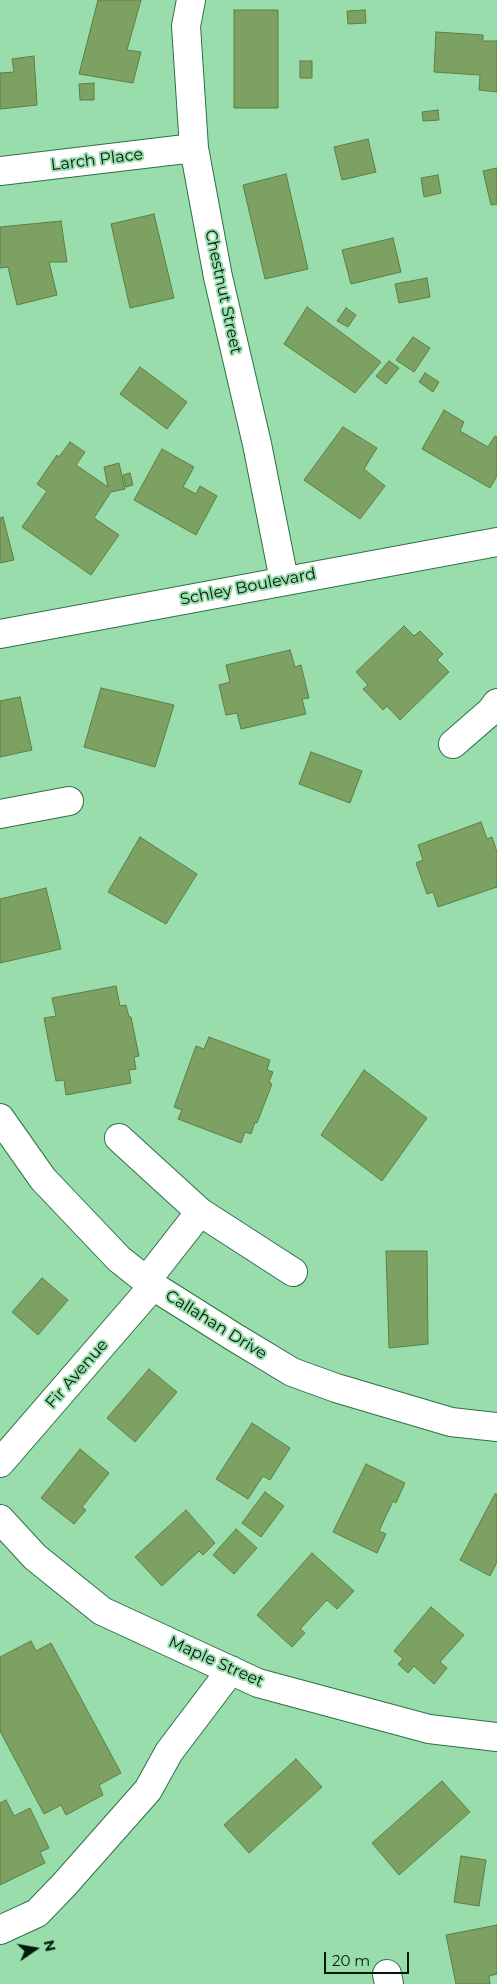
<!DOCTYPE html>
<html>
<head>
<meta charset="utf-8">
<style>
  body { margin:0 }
  #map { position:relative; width:497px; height:1984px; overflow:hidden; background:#99ddad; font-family:Montserrat,sans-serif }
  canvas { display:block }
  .north { position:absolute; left:10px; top:1924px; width:50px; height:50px; -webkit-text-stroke:4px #99ddad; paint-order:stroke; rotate:78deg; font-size:14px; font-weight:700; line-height:20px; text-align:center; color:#011b0a }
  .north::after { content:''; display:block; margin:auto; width:18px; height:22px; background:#011b0a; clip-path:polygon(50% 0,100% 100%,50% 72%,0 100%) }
  .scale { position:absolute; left:324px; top:1952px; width:85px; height:22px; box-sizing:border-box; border:2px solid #011b0a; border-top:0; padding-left:6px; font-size:15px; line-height:18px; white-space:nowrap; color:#011b0a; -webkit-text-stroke:4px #99ddad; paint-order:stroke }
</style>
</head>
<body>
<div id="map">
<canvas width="497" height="1984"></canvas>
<div class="north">N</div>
<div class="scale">20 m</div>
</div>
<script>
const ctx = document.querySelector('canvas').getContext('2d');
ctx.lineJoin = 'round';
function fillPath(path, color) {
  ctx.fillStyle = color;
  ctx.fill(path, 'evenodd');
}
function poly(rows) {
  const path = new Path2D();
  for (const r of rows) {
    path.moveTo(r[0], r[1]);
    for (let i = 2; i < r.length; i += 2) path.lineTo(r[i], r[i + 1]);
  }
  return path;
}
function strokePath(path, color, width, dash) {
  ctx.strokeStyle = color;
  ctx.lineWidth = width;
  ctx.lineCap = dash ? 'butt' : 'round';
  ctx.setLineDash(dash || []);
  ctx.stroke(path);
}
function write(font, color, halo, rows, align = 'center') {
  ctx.font = font + ' Montserrat,sans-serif';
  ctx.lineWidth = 4;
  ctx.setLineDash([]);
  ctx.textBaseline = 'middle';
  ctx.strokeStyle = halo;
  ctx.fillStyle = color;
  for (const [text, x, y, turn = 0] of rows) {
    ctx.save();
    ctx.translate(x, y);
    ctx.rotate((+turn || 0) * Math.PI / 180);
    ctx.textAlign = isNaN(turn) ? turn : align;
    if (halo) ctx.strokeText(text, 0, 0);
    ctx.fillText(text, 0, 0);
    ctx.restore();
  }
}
const building = poly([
  [98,0,141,0,127,50,141,52,133,83,79,74,98,0],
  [234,10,278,10,278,108,234,108,234,10],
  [365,10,366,23,348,24,347,11,365,10],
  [436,32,483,35,483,41,497,41,497,92,479,90,480,75,434,72,436,32],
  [34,56,37,105,0,109,0,73,14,72,12,59,34,56],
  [300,61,312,61,312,78,300,78,300,61],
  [94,83,94,100,80,100,79,84,94,83],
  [438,110,439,120,423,121,422,112,438,110],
  [368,139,376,172,342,180,334,147,368,139],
  [497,168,497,204,491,205,483,171,497,168],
  [286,174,308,269,265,279,243,185,286,174],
  [438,175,441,193,424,197,421,178,438,175],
  [154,214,174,298,130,308,111,224,154,214],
  [61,221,67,262,49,262,57,295,17,305,8,267,0,268,0,227,61,221],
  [393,238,401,272,351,284,342,250,393,238],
  [427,278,430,297,399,303,395,284,427,278],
  [307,307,381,362,355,393,284,344,307,307],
  [346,308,356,315,348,327,337,321,346,308],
  [413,337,430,348,414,372,396,360,413,337],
  [389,361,399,368,386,384,376,376,389,361],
  [140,367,187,402,167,429,120,394,140,367],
  [425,373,439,382,433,392,419,382,425,373],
  [444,410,464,422,460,431,488,447,495,436,497,437,497,476,490,488,422,449,444,410],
  [343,427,377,448,364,469,385,486,360,519,304,480,343,427],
  [70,442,85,452,76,465,108,487,104,467,119,463,125,489,111,492,94,518,119,535,91,575,22,527,47,491,37,484,57,455,59,457,70,442],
  [162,449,194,467,183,487,196,494,200,486,217,496,196,535,134,500,162,449],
  [130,473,133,485,126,487,123,475,130,473],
  [3,517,14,560,0,563,0,518,3,517],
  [404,626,414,636,420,631,443,654,437,660,449,672,400,720,387,706,383,710,363,689,368,685,356,672,404,626],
  [290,650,295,667,301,665,309,698,302,699,306,714,241,729,237,713,226,715,219,685,230,682,226,665,290,650],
  [101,688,174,705,155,767,84,747,101,688],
  [20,697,32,750,0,757,0,701,20,697],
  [311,752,362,771,350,803,299,784,311,752],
  [481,822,487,839,492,837,497,852,497,887,438,907,433,892,427,894,416,863,423,860,418,845,481,822],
  [140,837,197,874,166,924,108,892,140,837],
  [46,888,61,949,0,963,0,899,46,888],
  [116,986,120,1006,126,1005,129,1017,131,1017,139,1056,134,1057,136,1069,129,1070,131,1083,66,1095,64,1080,56,1081,44,1018,56,1016,52,998,116,986],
  [209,1037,270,1060,267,1070,273,1072,269,1082,272,1084,257,1123,255,1122,251,1134,245,1132,241,1143,178,1119,182,1110,174,1107,196,1046,204,1049,209,1037],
  [364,1070,427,1118,382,1181,321,1135,364,1070],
  [386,1251,427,1251,428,1344,389,1348,386,1251],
  [42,1278,68,1300,38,1335,12,1312,42,1278],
  [149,1369,177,1392,135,1442,107,1418,149,1369],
  [252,1423,290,1448,270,1480,263,1476,248,1499,216,1479,252,1423],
  [80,1449,109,1473,82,1507,86,1510,74,1524,41,1498,80,1449],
  [366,1464,405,1483,396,1503,393,1501,379,1531,386,1534,377,1553,333,1532,366,1464],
  [265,1492,284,1506,261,1537,242,1523,265,1492],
  [495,1494,497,1494,497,1562,490,1576,460,1560,495,1494],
  [186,1510,215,1543,203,1555,199,1551,162,1586,135,1557,186,1510],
  [236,1529,257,1548,234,1574,213,1555,236,1529],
  [312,1553,354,1591,337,1609,327,1600,300,1629,305,1633,292,1647,257,1615,312,1553],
  [431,1607,464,1635,440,1662,447,1668,434,1684,414,1666,408,1673,398,1664,403,1659,394,1651,431,1607],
  [31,1641,36,1651,51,1643,121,1773,99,1785,103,1795,66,1815,61,1805,44,1814,0,1731,0,1657,31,1641],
  [296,1759,322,1787,249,1853,224,1825,296,1759],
  [442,1781,470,1812,399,1875,372,1843,442,1781],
  [6,1800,14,1816,30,1808,49,1848,40,1852,45,1863,0,1885,0,1803,6,1800],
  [461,1856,486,1860,479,1906,454,1902,461,1856],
  [497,1925,497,1974,489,1976,490,1984,456,1984,446,1935,497,1925]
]);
fillPath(building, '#7da163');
strokePath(building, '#5c7f43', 1);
const minor = poly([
  [191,0,186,26,194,148,218,277,257,444,284,580],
  [0,171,194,148],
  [0,634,497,542],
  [453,744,491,711,497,703],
  [0,814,69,801],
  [0,1118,43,1179,119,1259,153,1286,234,1337,292,1372,336,1388,451,1422,497,1427],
  [119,1138,200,1212,146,1281],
  [200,1212,293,1272],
  [0,1463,153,1286],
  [0,1519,35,1557,102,1611,258,1683,429,1729,497,1737],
  [0,1930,37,1913,64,1885,148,1790,169,1752,231,1670],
  [387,1974,389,1984]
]);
strokePath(minor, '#2e7047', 30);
strokePath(minor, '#fff', 28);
write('16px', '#011b0a', '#99ddad', [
  ["Larch Place",97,160,-7],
  ["Chestnut Street",223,292,78],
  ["Schley Boulevard",248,587,-11],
  ["Callahan Drive",216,1325,32],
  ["Fir Avenue",77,1374,-49],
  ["Maple Street",216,1662,24]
]);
</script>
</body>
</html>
